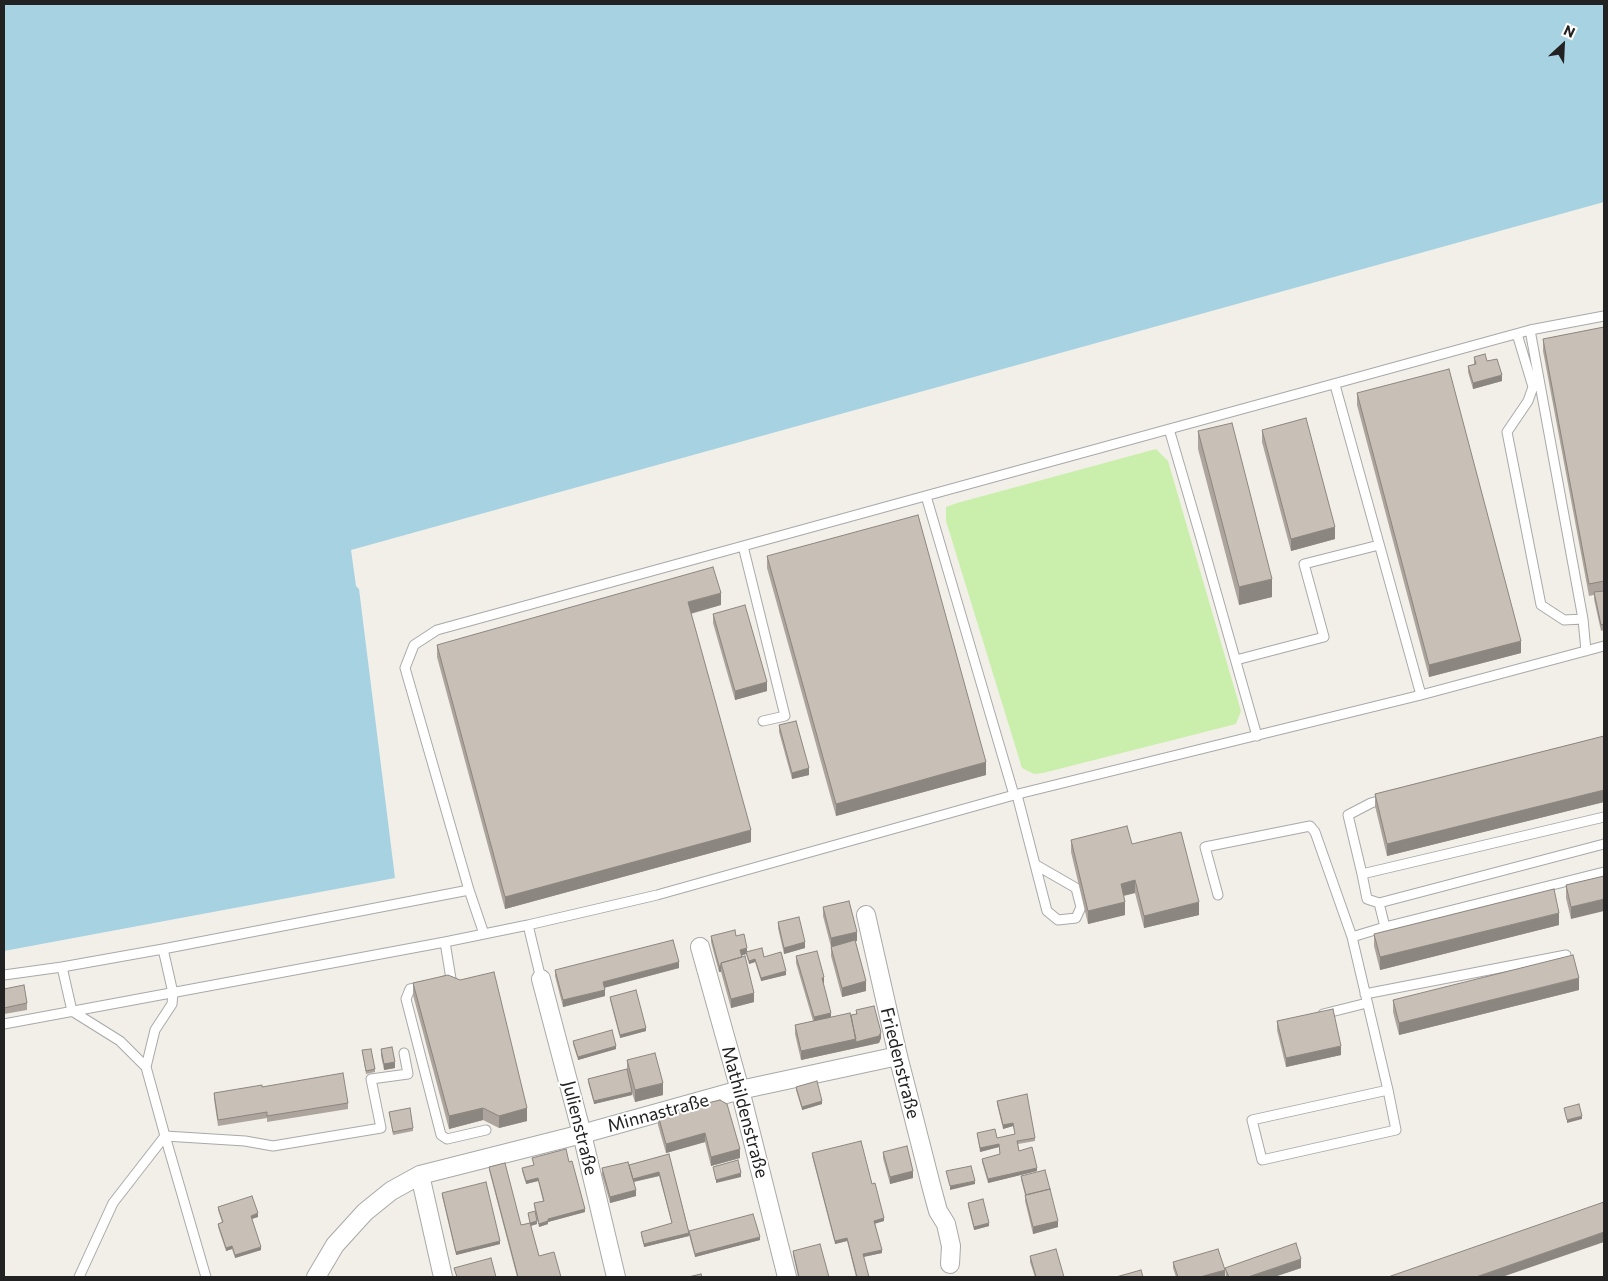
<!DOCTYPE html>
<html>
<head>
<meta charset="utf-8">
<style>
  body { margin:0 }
  #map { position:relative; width:1608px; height:1281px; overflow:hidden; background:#f2efe8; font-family:Commissioner,sans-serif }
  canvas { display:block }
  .frame { position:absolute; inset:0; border:5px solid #222; pointer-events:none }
  .north { position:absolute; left:1538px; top:20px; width:50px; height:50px; -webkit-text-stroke:4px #fff; paint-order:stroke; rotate:25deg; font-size:14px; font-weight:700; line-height:20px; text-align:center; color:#222 }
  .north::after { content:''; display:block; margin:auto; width:18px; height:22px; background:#222; clip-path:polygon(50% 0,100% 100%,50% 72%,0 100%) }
</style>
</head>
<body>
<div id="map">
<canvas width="1608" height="1281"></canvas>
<div class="frame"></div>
<div class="north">N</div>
</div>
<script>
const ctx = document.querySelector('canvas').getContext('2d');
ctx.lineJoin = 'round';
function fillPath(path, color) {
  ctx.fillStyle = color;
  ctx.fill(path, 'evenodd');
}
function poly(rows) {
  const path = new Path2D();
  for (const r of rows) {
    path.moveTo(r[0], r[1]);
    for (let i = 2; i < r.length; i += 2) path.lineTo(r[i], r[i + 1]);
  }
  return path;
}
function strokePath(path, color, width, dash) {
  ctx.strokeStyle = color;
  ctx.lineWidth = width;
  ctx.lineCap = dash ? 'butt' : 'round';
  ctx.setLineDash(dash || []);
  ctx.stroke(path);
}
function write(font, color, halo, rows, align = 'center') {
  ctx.font = font + ' Commissioner,sans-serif';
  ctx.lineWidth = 4;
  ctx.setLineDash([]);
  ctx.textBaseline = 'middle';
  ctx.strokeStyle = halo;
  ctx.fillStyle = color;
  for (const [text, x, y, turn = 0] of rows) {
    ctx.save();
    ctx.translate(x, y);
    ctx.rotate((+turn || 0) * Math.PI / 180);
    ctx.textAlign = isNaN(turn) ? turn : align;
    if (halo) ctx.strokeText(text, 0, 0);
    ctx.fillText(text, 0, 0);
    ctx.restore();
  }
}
fillPath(poly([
  [1156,449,1168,461,1241,711,1236,724,1043,773,1034,774,1022,768,946,521,946,507,957,503]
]), '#caefac');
fillPath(poly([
  [4,4,1604,4,1604,202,351,550,356,586,359,589,395,878,4,951]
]), '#a6d2e2');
const service = poly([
  [1517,334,1533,387,1528,401,1507,432,1541,605,1564,620,1583,619,1530,330],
  [1335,385,1421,695],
  [1169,429,1200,535,1257,736],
  [926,496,1014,795],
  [743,546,785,716,763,721],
  [1583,619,1586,651],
  [1236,660,1324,637,1304,564,1379,545],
  [1017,795,1047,911,1058,920,1076,918,1081,907,1076,888,1036,865],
  [1385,799,1371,803,1348,815,1362,874,1604,817],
  [1362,874,1367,899,1379,903,1385,927],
  [1218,895,1205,847,1310,826,1315,832,1352,937,1385,927,1604,872],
  [1379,903,1604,844],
  [528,925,541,979],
  [484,934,469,890,405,668,414,645,437,630,1530,330,1604,316],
  [1352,937,1388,1090,1396,1130,1262,1160,1252,1120,1388,1090],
  [163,949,173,993,172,1004,155,1030,146,1067,165,1136,206,1277],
  [62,967,72,1011,120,1041,146,1067],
  [4,975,62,967,163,949,469,890],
  [444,981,451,979,445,942],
  [424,986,410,989,406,999,441,1135,447,1139,486,1130],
  [1365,994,1566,955],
  [1323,1014,1367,1003],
  [4,1024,445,942,528,925,657,895,1014,795,1421,695,1604,646],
  [79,1277,113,1203,165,1136,245,1141,273,1146,381,1128,371,1079,408,1074,404,1053]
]);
const minor = poly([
  [866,915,898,1056,932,1189,938,1211,946,1224,951,1246,950,1264],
  [700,947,740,1090,787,1277],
  [541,979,582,1134,616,1277],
  [420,1175,443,1277],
  [316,1277,335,1245,365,1212,391,1191,420,1175,582,1134,740,1090,898,1056]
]);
strokePath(service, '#a9a9a9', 11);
strokePath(minor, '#a9a9a9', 20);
strokePath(service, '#fff', 9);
strokePath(minor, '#fff', 18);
fillPath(poly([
  [1604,327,1604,630,1601,631,1594,599,1594,595,1589,596,1543,351,1543,339],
  [1474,357,1487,361,1502,381,1473,389,1468,372,1468,366,1474,364],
  [1357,393,1521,653,1429,677,1357,405],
  [1262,430,1335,539,1291,551,1262,442],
  [1198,431,1272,597,1239,605,1198,449],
  [767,556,986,775,836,816,767,568],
  [721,605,691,614,751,842,505,909,437,657,437,645],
  [713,614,767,691,735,700,713,623],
  [779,725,809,775,792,779,779,732],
  [1604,736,1604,802,1387,856,1375,806,1375,794],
  [1071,840,1132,844,1199,915,1144,928,1135,893,1124,896,1125,915,1088,924,1071,852],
  [1604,876,1571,919,1566,898,1566,885],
  [823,907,857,941,855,941,866,991,842,997,831,956,831,947,823,916],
  [778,922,805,948,784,954,778,928],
  [1559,925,1380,970,1374,946,1374,934],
  [711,936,736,936,747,952,764,957,786,975,761,981,755,962,749,964,746,954,741,956,754,1002,731,1008,721,972,719,972,711,942],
  [796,956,824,983,823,983,831,1017,851,1015,856,1014,856,1010,881,1038,879,1043,801,1060,795,1034,795,1025,813,1021,796,963],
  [679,968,604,988,605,996,563,1007,555,976,555,970],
  [413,983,527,1121,499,1128,483,1120,449,1129,413,995],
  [4,989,27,1003,27,1010,4,1014],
  [1579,990,1399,1035,1393,1012,1393,1000],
  [610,997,646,1031,620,1038,610,1000],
  [1277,1021,1341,1055,1286,1067,1277,1030],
  [573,1041,616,1049,578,1060,573,1044],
  [381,1049,395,1068,384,1070,381,1056],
  [362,1050,375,1069,375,1072,366,1074],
  [627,1060,663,1095,635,1102,632,1093,632,1095,594,1104,588,1082,588,1079,627,1069],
  [262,1087,348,1103,348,1109,267,1122,267,1118,218,1126,214,1099,214,1093],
  [796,1087,822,1104,802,1110,796,1090],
  [720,1100,740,1158,711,1166,705,1142,666,1153,658,1125,658,1115],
  [997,1101,1035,1138,1035,1141,1018,1144,1019,1151,1037,1171,988,1183,982,1162,982,1159,1000,1154,999,1147,980,1152,977,1133,997,1138,1015,1134,1013,1126,1003,1129,997,1104],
  [389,1112,413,1128,413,1131,393,1135],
  [883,1152,913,1178,890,1184,883,1158],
  [812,1153,872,1184,884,1221,875,1223,882,1253,863,1257,869,1277,856,1277,847,1241,835,1244,812,1156],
  [669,1154,689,1232,760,1240,695,1257,689,1235,689,1236,644,1247,641,1235,641,1232,672,1224,659,1176,634,1182,636,1196,610,1203,602,1175,602,1168,629,1165],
  [532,1158,585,1212,548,1222,548,1224,539,1227,534,1206,534,1203,543,1201,538,1181,526,1184,522,1171,522,1168,534,1165],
  [489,1167,521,1225,530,1223,528,1213,537,1224,531,1226,539,1256,561,1277,517,1277,489,1170],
  [1021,1176,1058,1227,1033,1234,1025,1201,1025,1195,1021,1179],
  [442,1193,500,1244,456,1255,442,1196],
  [968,1203,989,1226,974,1230,968,1206],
  [218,1207,258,1217,252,1219,261,1250,235,1258,232,1249,226,1251,218,1227,218,1224,222,1222,218,1210],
  [793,1251,829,1277,798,1277,793,1255],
  [1030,1256,1064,1277,1035,1277,1030,1262],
  [1173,1262,1225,1276,1221,1277,1176,1277,1173,1268],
  [1225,1268,1301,1268,1274,1277,1226,1277]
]), '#aca49d');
fillPath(poly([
  [1502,375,1502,381,1473,389,1473,383],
  [1335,527,1335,539,1291,551,1291,539],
  [1272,579,1272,597,1239,605,1239,587],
  [721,593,721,605,688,614,688,602],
  [1521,641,1521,653,1429,677,1429,665],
  [767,682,767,691,735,700,735,691],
  [986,762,986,775,836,816,836,804],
  [809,768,809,775,792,779,792,773],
  [1604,790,1604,802,1387,856,1387,844],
  [751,830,751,842,505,909,505,897],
  [1135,880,1135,893,1121,896,1121,884],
  [1604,899,1604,911,1571,919,1571,907],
  [1125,902,1125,915,1088,924,1088,911],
  [1199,902,1199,915,1144,928,1144,916],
  [1559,913,1559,925,1380,970,1380,957],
  [857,932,857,941,831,947,831,938],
  [805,942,805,948,784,954,784,948],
  [747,948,747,954,746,952,746,954,740,956,740,950],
  [755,959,755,962,749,964,749,961],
  [679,962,679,968,603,988,603,982],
  [719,966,721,966,721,972,719,972],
  [786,971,786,975,761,981,761,978],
  [824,977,824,983,822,984,822,978],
  [1579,978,1579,990,1399,1035,1399,1023],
  [866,981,866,991,842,997,842,988],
  [605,990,605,996,563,1007,563,1000],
  [754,993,754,1002,731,1008,731,999],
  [831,1013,831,1019,814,1023,814,1017],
  [646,1028,646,1031,620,1038,620,1035],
  [881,1032,881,1038,879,1043,801,1060,801,1051],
  [616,1046,616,1049,578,1060,578,1057],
  [1341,1046,1341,1055,1286,1067,1286,1058],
  [395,1062,395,1068,384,1070,384,1064],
  [663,1083,663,1095,635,1102,635,1090],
  [632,1092,632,1095,594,1104,594,1101],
  [822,1101,822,1104,802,1110,802,1107],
  [483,1108,483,1120,449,1129,449,1116],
  [527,1108,527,1121,499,1128,499,1116],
  [1582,1116,1582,1119,1567,1123,1567,1120],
  [1013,1123,1013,1126,1003,1129,1003,1125],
  [705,1133,705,1142,666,1153,666,1144],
  [999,1144,999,1147,980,1152,980,1148],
  [740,1149,740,1158,711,1166,711,1157],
  [1037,1168,1037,1171,988,1183,988,1179],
  [913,1171,913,1178,890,1184,890,1177],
  [659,1172,659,1176,632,1182,632,1179],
  [741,1173,741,1177,716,1183,716,1180],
  [538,1178,538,1181,526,1184,526,1181],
  [975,1181,975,1184,950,1190,950,1186],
  [636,1190,636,1196,610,1203,610,1197],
  [585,1209,585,1212,548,1222,548,1224,539,1227,539,1224,548,1219],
  [258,1213,258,1217,251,1219,251,1216],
  [884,1218,884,1221,874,1224,874,1221],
  [537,1221,537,1224,530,1226,530,1223],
  [1058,1221,1058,1227,1033,1234,1033,1227],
  [989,1223,989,1226,974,1230,974,1227],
  [1604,1232,1604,1242,1502,1277,1476,1277],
  [689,1233,689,1236,644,1247,644,1244],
  [760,1237,760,1240,695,1257,695,1254],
  [847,1238,847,1241,835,1244,835,1241],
  [500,1241,500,1244,456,1255,456,1252],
  [232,1246,232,1249,226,1251,226,1248],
  [261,1247,261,1250,235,1258,235,1255],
  [882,1250,882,1253,863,1257,863,1254],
  [1301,1259,1301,1268,1274,1277,1248,1277],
  [1225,1270,1225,1276,1221,1277,1200,1277]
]), '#8c8680');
const building = poly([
  [1604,327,1604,581,1589,584,1543,339,1604,327],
  [1485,354,1487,361,1497,359,1502,375,1473,383,1468,366,1476,364,1474,357,1485,354],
  [1449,369,1521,641,1429,665,1357,393,1449,369],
  [1306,418,1335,527,1291,539,1262,430,1306,418],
  [1232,423,1272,579,1239,587,1198,431,1232,423],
  [918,515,986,762,836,804,767,556,918,515],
  [713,567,721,593,688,602,751,830,505,897,437,645,713,567],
  [1604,591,1604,624,1601,625,1594,592,1604,591],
  [745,605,767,682,735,691,713,614,745,605],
  [796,721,809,768,792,773,779,725,796,721],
  [1604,736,1604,790,1387,844,1375,794,1604,736],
  [1127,826,1132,844,1181,832,1199,902,1144,916,1135,880,1121,884,1125,902,1088,911,1071,840,1127,826],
  [1604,876,1604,899,1571,907,1566,885,1604,876],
  [1554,889,1559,913,1380,957,1374,934,1554,889],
  [849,901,857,932,831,938,823,907,849,901],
  [799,917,805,942,784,948,778,922,799,917],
  [735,930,736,936,744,934,747,948,740,950,742,957,721,963,721,966,719,966,711,936,735,930],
  [673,940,679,962,603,982,605,990,563,1000,555,970,673,940],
  [855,940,866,981,842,988,831,947,855,940],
  [762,948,764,957,781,952,786,971,761,978,755,959,749,961,746,952,762,948],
  [817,951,824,977,822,978,831,1013,814,1017,796,956,817,951],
  [1573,955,1579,978,1399,1023,1393,1000,1573,955],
  [745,956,754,993,731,999,721,963,745,956],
  [494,972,527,1108,499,1116,483,1108,449,1116,413,983,448,975,460,980,494,972],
  [24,985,27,1003,4,1008,4,989,24,985],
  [636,990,646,1028,620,1035,610,997,636,990],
  [874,1006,881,1032,879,1036,856,1042,851,1015,857,1014,856,1010,874,1006],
  [1333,1009,1341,1046,1286,1058,1277,1021,1333,1009],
  [850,1013,856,1039,801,1051,795,1025,850,1013],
  [612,1030,616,1046,578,1057,573,1041,612,1030],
  [392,1047,395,1062,384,1064,381,1049,392,1047],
  [371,1049,375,1069,366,1071,362,1050,371,1049],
  [655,1053,663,1083,635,1090,627,1060,655,1053],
  [627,1069,632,1092,594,1101,588,1079,627,1069],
  [343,1073,348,1103,267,1116,267,1112,218,1120,214,1093,262,1085,262,1087,343,1073],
  [817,1081,822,1101,802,1107,796,1087,817,1081],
  [1027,1094,1035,1138,1017,1141,1019,1151,1032,1147,1037,1168,988,1179,982,1159,1000,1154,999,1144,980,1148,977,1133,995,1129,997,1138,1015,1134,1013,1123,1003,1125,997,1101,1027,1094],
  [720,1100,727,1104,740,1149,711,1157,705,1133,666,1144,658,1115,720,1100],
  [1579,1104,1582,1116,1567,1120,1564,1108,1579,1104],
  [410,1108,413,1128,393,1132,389,1112,410,1108],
  [861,1141,872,1184,875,1183,884,1218,874,1221,882,1250,863,1254,869,1277,857,1277,847,1238,835,1241,812,1153,861,1141],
  [907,1146,913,1171,890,1177,883,1152,907,1146],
  [566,1149,569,1162,572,1161,585,1209,548,1219,548,1221,539,1224,534,1203,544,1201,538,1178,526,1181,522,1168,534,1165,532,1158,566,1149],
  [669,1154,689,1233,644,1244,641,1232,672,1223,659,1172,633,1179,629,1165,669,1154],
  [738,1160,741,1173,716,1180,713,1167,738,1160],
  [628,1162,636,1190,610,1197,602,1168,628,1162],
  [505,1163,521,1225,530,1223,528,1213,535,1211,537,1221,530,1223,539,1256,554,1252,561,1277,518,1277,489,1167,505,1163],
  [971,1166,975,1181,950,1186,946,1171,971,1166],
  [1045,1170,1050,1189,1026,1195,1021,1176,1045,1170],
  [486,1182,500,1241,456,1252,442,1193,486,1182],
  [1050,1189,1058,1221,1033,1227,1025,1195,1050,1189],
  [252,1196,258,1213,251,1216,261,1247,235,1255,232,1246,226,1248,218,1224,223,1222,218,1207,252,1196],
  [983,1199,989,1223,974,1227,968,1203,983,1199],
  [1604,1202,1604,1232,1476,1277,1388,1277,1604,1202],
  [753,1214,760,1237,695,1254,689,1231,753,1214],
  [1296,1243,1301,1259,1248,1277,1229,1277,1225,1268,1296,1243],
  [820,1244,829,1277,799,1277,793,1251,820,1244],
  [1056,1249,1064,1277,1036,1277,1030,1256,1056,1249],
  [1218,1249,1225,1270,1200,1277,1178,1277,1173,1262,1218,1249],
  [491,1258,496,1277,457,1277,454,1268,491,1258],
  [1141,1270,1143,1277,1116,1277,1141,1270],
  [701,1274,702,1277,688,1277,701,1274]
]);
fillPath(building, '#c8bfb7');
strokePath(building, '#8c8680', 1);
write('18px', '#222', '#fff', [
  ["Friedenstraße",900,1063,76],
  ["Mathildenstraße",745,1112,75],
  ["Minnastraße",658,1113,-15],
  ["Julienstraße",580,1128,76]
]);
</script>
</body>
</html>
